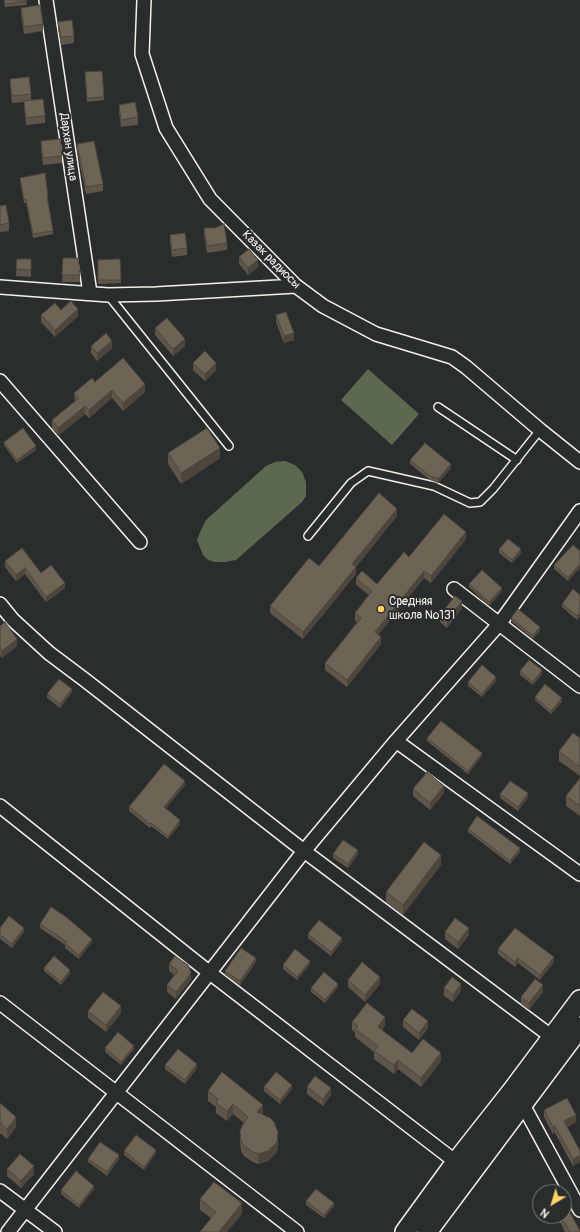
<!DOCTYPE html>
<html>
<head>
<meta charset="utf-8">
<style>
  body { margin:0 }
  #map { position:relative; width:580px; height:1232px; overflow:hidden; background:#2a2d2e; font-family:Pangolin,sans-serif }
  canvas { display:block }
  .north { position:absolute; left:532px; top:1184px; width:40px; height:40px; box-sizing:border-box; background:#2a2d2e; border:1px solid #7b7b78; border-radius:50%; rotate:218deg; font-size:11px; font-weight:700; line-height:16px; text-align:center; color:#f4f1e8 }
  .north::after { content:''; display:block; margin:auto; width:14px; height:18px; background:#ffd166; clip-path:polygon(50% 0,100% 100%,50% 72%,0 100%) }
</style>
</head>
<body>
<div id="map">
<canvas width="580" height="1232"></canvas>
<div class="north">N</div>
</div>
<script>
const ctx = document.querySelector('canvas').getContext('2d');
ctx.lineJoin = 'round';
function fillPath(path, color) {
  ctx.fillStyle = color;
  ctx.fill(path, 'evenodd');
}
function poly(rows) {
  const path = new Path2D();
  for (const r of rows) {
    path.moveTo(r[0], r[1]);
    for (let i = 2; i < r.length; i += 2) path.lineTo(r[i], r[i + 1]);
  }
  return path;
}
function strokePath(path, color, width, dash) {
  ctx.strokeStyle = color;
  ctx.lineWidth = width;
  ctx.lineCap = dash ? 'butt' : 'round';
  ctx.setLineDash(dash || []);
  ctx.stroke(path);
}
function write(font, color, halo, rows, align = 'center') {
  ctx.font = font + ' Pangolin,sans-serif';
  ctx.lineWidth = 4;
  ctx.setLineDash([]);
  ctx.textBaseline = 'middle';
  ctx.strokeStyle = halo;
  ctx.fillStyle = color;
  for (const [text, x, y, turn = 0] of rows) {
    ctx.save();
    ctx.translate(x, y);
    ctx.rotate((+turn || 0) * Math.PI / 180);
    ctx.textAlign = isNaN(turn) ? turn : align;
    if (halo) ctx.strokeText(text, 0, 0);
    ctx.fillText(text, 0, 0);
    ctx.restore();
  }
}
fillPath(poly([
  [368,369,419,414,392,445,341,400],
  [285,461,295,465,302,472,306,482,306,496,302,502,236,560,225,562,215,562,208,560,203,555,197,540,201,530,206,520,266,466,275,462]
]), '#5d6850');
const service = poly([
  [108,295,229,446],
  [438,407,517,460],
  [308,536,351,483,368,471,434,486,470,503,480,502,493,489,540,430]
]);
const minor = poly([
  [46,0,90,293],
  [144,0,142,54,166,128,210,199,296,286,323,306,376,334,452,357,466,367,540,430,580,462],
  [0,287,108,295,156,294,296,286],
  [0,381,140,542],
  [454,589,580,686],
  [0,604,13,620,49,653,85,680,304,851,552,1037],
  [396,741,580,874],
  [0,806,210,973,456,1162],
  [0,1003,297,1232],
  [522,1103,580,1210],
  [0,1191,55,1232],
  [8,1232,304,851,396,741,500,623,580,511]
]);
const secondary = poly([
  [405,1232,456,1162,512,1091,580,1000],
  [427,1232,580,1027]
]);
strokePath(service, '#f4f1e8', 10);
strokePath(minor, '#f4f1e8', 16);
strokePath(secondary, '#f4f1e8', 22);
strokePath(service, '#2a2d2e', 7);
strokePath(minor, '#2a2d2e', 13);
strokePath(secondary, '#2a2d2e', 19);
fillPath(poly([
  [4,0,26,0,27,5,5,7],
  [21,8,43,24,43,31,24,34,21,15],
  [58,22,74,36,74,43,61,45,58,29],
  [85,75,104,97,104,100,87,102],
  [10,79,31,94,31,100,45,116,45,123,26,125,24,108,24,102,12,103,10,86],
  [119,105,138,117,138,125,121,127,119,112],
  [41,141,62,156,62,163,43,165,41,149],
  [77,144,103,184,103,191,86,194,77,151],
  [20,178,48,196,48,199,47,199,53,231,53,234,33,238,26,203,24,203,20,181],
  [0,206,9,223,9,231,0,232],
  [204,228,215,228,227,243,227,250,207,253,204,235],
  [170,235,187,248,187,255,172,257,170,242],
  [239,257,258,267,248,275,239,264],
  [63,258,80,275,80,282,62,282],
  [17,259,31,259,31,277,16,276],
  [120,259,121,283,98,284,98,260],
  [61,310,78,316,55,337,41,322,41,315],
  [276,315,294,340,284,343,276,322],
  [155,328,185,346,173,356,155,335],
  [91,346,112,348,97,361,91,353],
  [193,363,216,370,205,381,193,370],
  [95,382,145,392,123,411,112,398,89,418,85,414,58,436,52,428,52,420,75,402,74,393],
  [4,442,36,450,17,463,4,445],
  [168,453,220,458,181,484,168,464],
  [410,460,451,468,438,483,430,480,410,464],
  [397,516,356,567,356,574,303,639,270,613,270,606,319,566],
  [466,539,431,583,424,578,378,635,381,644,347,687,325,670,325,663,357,622,355,620,355,613,369,595,356,585,356,578,377,584,409,557],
  [499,549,521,553,512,563,499,553],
  [580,551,580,568,568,581,554,569,554,565],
  [5,561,41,573,65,588,46,602,25,574,16,581,5,567],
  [469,584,502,591,489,606,469,587],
  [580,595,580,616,577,620,562,607,562,604],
  [462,608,447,628,440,622,440,615],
  [511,618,540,631,533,639,511,621],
  [0,626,17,646,2,658,0,655],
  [520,671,542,674,533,685,520,675],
  [496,681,482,697,468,686,468,682],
  [72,692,60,708,47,698,47,694],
  [535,697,562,702,551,714,535,700],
  [427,738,482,756,468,774,427,741],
  [580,738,580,776,559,761,559,751],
  [580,778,580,816,566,806,566,796],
  [185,785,165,809,180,824,168,839,151,826,150,828,129,811,129,807],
  [413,789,444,793,430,810,413,796],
  [500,794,528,797,518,811,500,798],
  [468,829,520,852,510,864,468,832],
  [333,854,358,854,348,868,333,858],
  [441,865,403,915,386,902,386,892],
  [40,924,92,942,79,959,65,948,65,945,40,928],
  [0,928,24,932,12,948,0,939],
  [445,932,469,935,458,949,445,939],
  [308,934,342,941,331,956,308,938],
  [498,949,554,962,540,980,518,963,515,967,498,954],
  [256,962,240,985,225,975,225,971],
  [169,964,191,980,176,999,167,992,167,985,174,975,169,971],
  [310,964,297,980,283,969,283,965],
  [44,968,70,974,61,985,44,971],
  [348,980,380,984,365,1002,348,987],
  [338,987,325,1003,311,992,311,988],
  [444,988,461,991,453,1002,444,996],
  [543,992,529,1010,521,1004,521,997],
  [88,1011,121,1013,106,1032,88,1018],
  [403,1020,428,1028,419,1040,403,1027],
  [352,1022,385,1026,382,1030,412,1053,441,1061,421,1087,398,1069,394,1074,374,1059,374,1052,355,1037,355,1032,352,1030],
  [105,1048,134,1049,121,1065,105,1052],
  [165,1065,197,1068,185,1084,165,1069],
  [264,1087,292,1089,280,1104,264,1091],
  [307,1087,331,1095,323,1106,307,1094],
  [208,1091,263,1115,278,1142,277,1152,268,1161,258,1164,253,1162,244,1156,241,1151,240,1141,240,1131,244,1123,233,1114,227,1121,216,1113,216,1107,208,1101],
  [0,1103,16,1127,7,1139,0,1133],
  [544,1110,576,1122,567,1127,580,1151,573,1166,555,1133,553,1134,544,1117],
  [124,1151,156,1153,144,1170,124,1155],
  [88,1159,119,1159,107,1176,88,1162],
  [7,1169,34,1174,21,1188,7,1176],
  [94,1189,79,1208,61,1194,61,1190],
  [200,1199,242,1214,211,1218,200,1210],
  [306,1201,334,1206,324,1218,306,1205],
  [558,1216,564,1216,580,1232,565,1232,558,1218]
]), '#5f5649');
fillPath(poly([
  [258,260,258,267,248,275,248,268],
  [78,309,78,316,55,337,55,330],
  [294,333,294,340,284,343,284,336],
  [185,339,185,346,173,356,173,349],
  [112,341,112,348,97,361,97,353],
  [216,363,216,370,205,381,205,374],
  [145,384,145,392,123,411,123,403],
  [112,390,112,398,89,418,89,410],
  [85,406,85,414,58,436,58,428],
  [36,446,36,450,17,463,17,460],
  [220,448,220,458,181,484,181,473],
  [451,464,451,468,438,483,438,479],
  [397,509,397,516,352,571,352,564],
  [466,532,466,539,431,583,431,576],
  [521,549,521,553,512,563,512,560],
  [580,564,580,568,568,581,568,578],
  [356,567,356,574,303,639,303,632],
  [25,568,25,574,16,581,16,575],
  [424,571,424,578,375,639,375,632],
  [65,583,65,588,46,602,46,597],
  [502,588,502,591,489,606,489,602],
  [462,601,462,608,447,628,447,620],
  [580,613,580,616,577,620,577,616],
  [540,627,540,631,533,639,533,636],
  [381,637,381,644,347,687,347,680],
  [17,639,17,646,2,658,2,651],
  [542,670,542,674,533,685,533,682],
  [496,677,496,681,482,697,482,694],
  [72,689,72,692,60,708,60,704],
  [562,698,562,702,551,714,551,711],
  [482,753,482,756,468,774,468,771],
  [185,781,185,785,164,811,164,807],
  [444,786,444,793,430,810,430,803],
  [528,793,528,797,518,811,518,807],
  [180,820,180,824,168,839,168,836],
  [520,848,520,852,510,864,510,861],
  [358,850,358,854,348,868,348,864],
  [441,855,441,865,403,915,403,905],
  [24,928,24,932,12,948,12,944],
  [469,928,469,935,458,949,458,942],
  [342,938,342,941,331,956,331,952],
  [92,939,92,942,79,959,79,955],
  [554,957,554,962,540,980,540,975],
  [256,958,256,962,240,985,240,981],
  [518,958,518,963,515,967,515,962],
  [310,961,310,964,297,980,297,977],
  [70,970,70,974,61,985,61,982],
  [191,973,191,980,176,999,176,992],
  [380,977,380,984,365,1002,365,995],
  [338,984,338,987,325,1003,325,1000],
  [461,984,461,991,453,1002,453,995],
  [543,985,543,992,529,1010,529,1003],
  [121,1006,121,1013,106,1032,106,1025],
  [385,1017,385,1026,378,1035,378,1027],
  [428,1021,428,1028,419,1040,419,1033],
  [134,1046,134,1049,121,1065,121,1062],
  [441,1053,441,1061,421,1087,421,1078],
  [398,1060,398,1069,394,1074,394,1065],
  [197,1064,197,1068,185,1084,185,1080],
  [292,1085,292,1089,280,1104,280,1100],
  [331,1088,331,1095,323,1106,323,1099],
  [233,1104,233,1114,227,1121,227,1111],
  [263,1105,263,1115,257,1112],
  [576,1115,576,1122,564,1128,564,1121],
  [16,1117,16,1127,7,1139,7,1129],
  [555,1126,555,1133,553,1134,553,1127],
  [278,1132,278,1142,277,1152,268,1161,258,1164,258,1154],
  [156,1150,156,1153,144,1170,144,1167],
  [119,1155,119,1159,107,1176,107,1172],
  [580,1155,580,1162,573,1166,573,1159],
  [34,1166,34,1174,21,1188,21,1181],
  [94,1186,94,1189,79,1208,79,1205],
  [242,1203,242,1214,227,1232,219,1232],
  [334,1203,334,1206,324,1218,324,1215]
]), '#4d463c');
const building = poly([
  [4,0,26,0,27,1,5,4,4,0],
  [40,5,43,24,24,27,21,8,40,5],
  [72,20,74,36,61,37,58,22,72,20],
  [102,71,104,97,87,98,85,72,102,71],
  [29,77,31,94,12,96,10,79,29,77],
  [43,99,45,116,26,118,24,101,43,99],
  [135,102,138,117,121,120,119,105,135,102],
  [60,139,62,156,43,158,41,141,60,139],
  [94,141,103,184,86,187,77,144,94,141],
  [45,173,48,196,47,196,53,231,33,234,26,199,24,200,20,178,45,173],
  [6,205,9,223,0,225,0,206,6,205],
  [224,224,227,243,207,246,204,228,215,228,224,224],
  [185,233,187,248,172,250,170,235,185,233],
  [249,249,258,260,248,268,239,257,249,249],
  [63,258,78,258,80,275,62,275,63,258],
  [17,259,31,259,31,270,16,269,17,259],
  [120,259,121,280,98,280,98,260,120,259],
  [71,301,78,309,55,330,41,315,55,303,61,310,71,301],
  [286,312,294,333,284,336,276,315,286,312],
  [167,318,185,339,173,349,155,328,167,318],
  [106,333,112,341,97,353,91,346,106,333],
  [205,351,216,363,205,374,193,363,205,351],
  [123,358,145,384,123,403,112,390,89,410,85,406,58,428,52,420,79,398,74,393,92,378,95,382,123,358],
  [23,428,36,446,17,460,4,442,23,428],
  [207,428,220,448,181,473,168,453,207,428],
  [425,443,451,464,438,479,430,476,410,460,425,443],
  [379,493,397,509,352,564,356,567,303,632,270,606,309,558,319,566,379,493],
  [444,514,466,532,431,576,424,571,375,632,381,637,347,680,325,663,361,618,355,613,372,591,356,578,362,571,377,584,404,552,409,557,444,514],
  [508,539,521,549,512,560,499,549,508,539],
  [573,545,580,551,580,564,568,578,554,565,573,545],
  [22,548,41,573,51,565,65,583,46,597,25,568,16,575,5,561,22,548],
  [482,570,502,588,489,602,469,584,482,570],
  [573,589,580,595,580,613,577,616,562,604,573,589],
  [455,596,462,601,447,620,440,615,455,596],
  [518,609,540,627,533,636,511,618,518,609],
  [5,622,17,639,2,651,0,648,0,626,5,622],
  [529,660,542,670,533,682,520,671,529,660],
  [482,665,496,677,482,694,468,682,482,665],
  [59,679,72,689,60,704,47,694,59,679],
  [545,684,562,698,551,711,535,697,545,684],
  [441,721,482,753,468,771,427,738,441,721],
  [573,733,580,738,580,767,559,751,573,733],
  [164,764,185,781,164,807,180,820,168,836,151,823,150,824,129,807,164,764],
  [427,772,444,786,430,803,413,789,427,772],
  [580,778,580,806,566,796,580,778],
  [510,781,528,793,518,807,500,794,510,781],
  [477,816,520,848,510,861,468,829,477,816],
  [343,840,358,850,348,864,333,854,343,840],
  [424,842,441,855,403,905,386,892,424,842],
  [51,907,66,917,92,939,79,955,65,944,67,942,40,924,51,907],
  [9,916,24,928,12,944,0,935,0,928,9,916],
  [455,918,469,928,458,942,445,932,455,918],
  [319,920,342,938,331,952,308,934,319,920],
  [515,928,554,957,540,975,518,958,515,962,498,949,515,928],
  [241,948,256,958,240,981,225,971,241,948],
  [295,949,310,961,297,977,283,965,295,949],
  [54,956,70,970,61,982,44,968,54,956],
  [175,956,188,965,191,973,176,992,167,985,178,971,169,964,175,956],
  [362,962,380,977,365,995,348,980,362,962],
  [324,972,338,984,325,1000,311,988,324,972],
  [452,977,461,984,453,995,444,988,452,977],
  [535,979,543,985,529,1003,521,997,535,979],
  [103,992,121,1006,106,1025,88,1011,103,992],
  [367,1003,385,1017,378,1027,412,1053,423,1039,441,1053,421,1078,398,1060,394,1065,374,1051,378,1046,355,1029,358,1026,352,1022,367,1003],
  [412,1009,428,1021,419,1033,403,1020,412,1009],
  [118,1032,134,1046,121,1062,105,1048,118,1032],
  [178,1049,197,1064,185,1080,165,1065,178,1049],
  [222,1072,263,1105,257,1112,270,1118,274,1122,278,1132,277,1142,268,1151,258,1154,253,1152,244,1146,241,1141,240,1131,242,1126,248,1117,233,1104,227,1111,216,1103,218,1099,208,1091,222,1072],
  [276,1072,292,1085,280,1100,264,1087,276,1072],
  [315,1076,331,1088,323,1099,307,1087,315,1076],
  [567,1098,576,1115,564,1121,580,1151,580,1155,573,1159,555,1126,553,1127,544,1110,567,1098],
  [0,1103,16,1117,7,1129,0,1123,0,1103],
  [136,1135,156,1150,144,1167,124,1151,136,1135],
  [100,1142,119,1155,107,1172,88,1159,100,1142],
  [20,1154,34,1166,21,1181,7,1169,20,1154],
  [76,1171,94,1186,79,1205,61,1190,76,1171],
  [214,1182,242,1203,219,1232,200,1232,216,1212,200,1199,214,1182],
  [316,1189,334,1203,324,1215,306,1201,316,1189],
  [566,1205,580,1231,580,1232,570,1232,561,1216,564,1216,564,1206,566,1205]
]);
fillPath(building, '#6e6455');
strokePath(building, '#4d463c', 1);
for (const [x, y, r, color] of [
  [381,609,4,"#ffd166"]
]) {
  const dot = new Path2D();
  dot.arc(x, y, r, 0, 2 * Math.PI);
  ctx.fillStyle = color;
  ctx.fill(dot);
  strokePath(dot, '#2a2d2e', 1.5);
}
write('12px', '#f4f1e8', '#2a2d2e', [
  ["Дархан улица",68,147,82],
  ["Казак радиосы",271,260,45]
]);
write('12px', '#f4f1e8', '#2a2d2e', [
  ["Средняя",389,602],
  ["школа №131",389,616]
], 'left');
</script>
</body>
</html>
